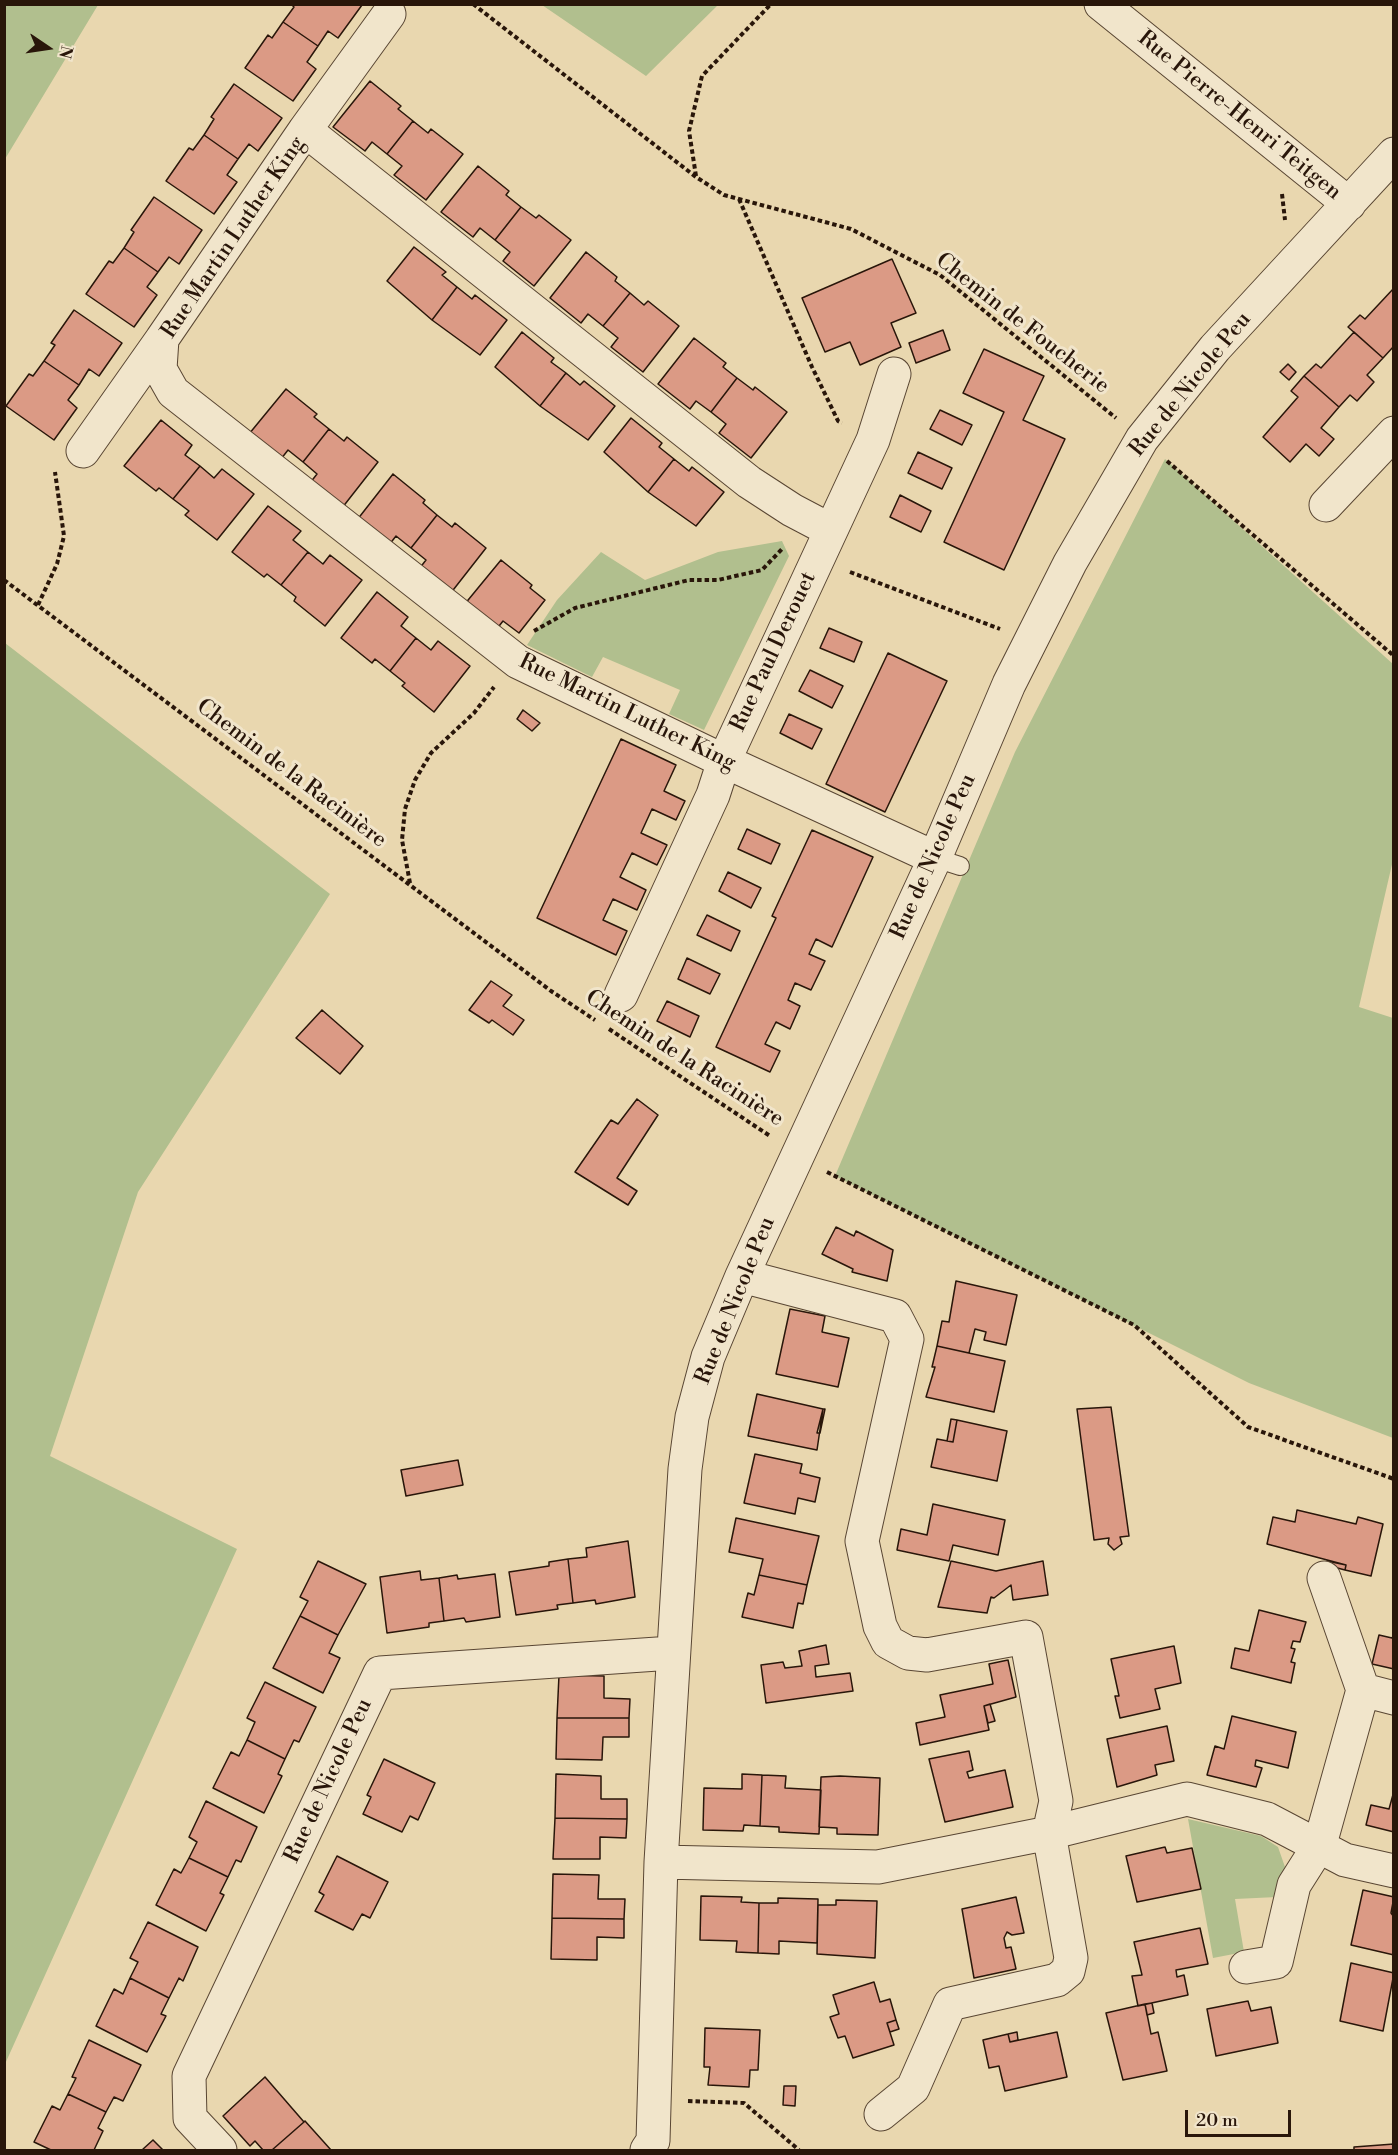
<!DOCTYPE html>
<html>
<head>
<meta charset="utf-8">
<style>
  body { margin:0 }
  #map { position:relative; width:1398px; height:2155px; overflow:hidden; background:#e9d7af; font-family:"Libre Bodoni",serif }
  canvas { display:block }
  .frame { position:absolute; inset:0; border:6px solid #29160a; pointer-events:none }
  .north { position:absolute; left:18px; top:18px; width:60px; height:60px; -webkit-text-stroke:4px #f1e5cb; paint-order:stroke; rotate:103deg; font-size:16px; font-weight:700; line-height:24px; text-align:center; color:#29160a }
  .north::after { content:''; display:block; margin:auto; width:21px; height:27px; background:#29160a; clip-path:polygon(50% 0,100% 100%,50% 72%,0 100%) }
  .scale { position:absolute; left:1185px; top:2110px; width:106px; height:27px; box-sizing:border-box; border:3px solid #29160a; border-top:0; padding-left:8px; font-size:18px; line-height:21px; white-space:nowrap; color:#29160a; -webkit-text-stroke:4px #f1e5cb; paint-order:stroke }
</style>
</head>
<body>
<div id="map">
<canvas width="1398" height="2155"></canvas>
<div class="frame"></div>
<div class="north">N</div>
<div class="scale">20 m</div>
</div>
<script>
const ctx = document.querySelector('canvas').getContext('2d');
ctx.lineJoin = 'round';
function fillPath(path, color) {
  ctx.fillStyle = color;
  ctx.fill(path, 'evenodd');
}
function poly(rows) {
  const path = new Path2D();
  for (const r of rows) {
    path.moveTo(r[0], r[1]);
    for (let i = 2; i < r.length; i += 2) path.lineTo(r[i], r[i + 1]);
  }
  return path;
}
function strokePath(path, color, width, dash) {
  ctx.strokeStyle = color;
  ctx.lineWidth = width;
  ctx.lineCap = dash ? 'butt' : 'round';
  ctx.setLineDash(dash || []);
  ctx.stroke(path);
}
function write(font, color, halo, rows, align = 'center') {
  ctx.font = font + ' "Libre Bodoni",serif';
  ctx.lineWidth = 6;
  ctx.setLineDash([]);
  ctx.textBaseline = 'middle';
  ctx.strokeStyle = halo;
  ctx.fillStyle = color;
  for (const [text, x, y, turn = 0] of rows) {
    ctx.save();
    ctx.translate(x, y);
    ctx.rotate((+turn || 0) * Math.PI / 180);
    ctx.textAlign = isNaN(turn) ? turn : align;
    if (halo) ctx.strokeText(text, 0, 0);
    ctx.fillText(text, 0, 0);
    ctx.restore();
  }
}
fillPath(poly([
  [5,4,98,5,5,159,4,5],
  [542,5,718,5,646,76],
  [1165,459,1393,664,1393,860,1359,1007,1393,1018,1393,1438,1249,1383,835,1176,1015,752],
  [782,541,789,556,704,730,669,714,680,690,603,657,592,677,527,645,557,600,601,552,645,580,718,552],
  [5,643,330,894,138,1192,50,1456,237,1549,5,2064],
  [1188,1819,1261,1836,1278,1847,1285,1867,1277,1897,1235,1899,1244,1952,1213,1958]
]), '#b1bf8e');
const building = poly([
  [291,4,361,4,362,5,338,38,328,31,318,46,283,22,294,7,291,4],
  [283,22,318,46,307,62,316,69,293,101,245,68,268,35,272,38,283,22],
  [370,81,401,106,398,109,413,121,387,154,372,142,365,151,333,127,370,81],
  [234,84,282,118,258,151,249,144,238,159,204,135,214,119,211,117,234,84],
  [413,121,428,133,431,129,463,154,426,200,394,175,402,166,387,154,413,121],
  [204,135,238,159,227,175,237,182,214,214,166,181,189,148,193,150,204,135],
  [478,166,509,191,506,195,521,207,495,240,480,228,473,237,441,212,478,166],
  [154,197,202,230,179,264,169,257,158,272,124,248,134,232,131,230,154,197],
  [521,207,536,218,539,215,571,240,534,286,503,261,510,252,495,240,521,207],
  [414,247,446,272,442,275,457,287,432,320,387,281,414,247],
  [124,248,158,272,147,287,157,295,134,327,86,294,109,261,113,263,124,248],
  [586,252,617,277,615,281,630,293,603,326,588,314,581,323,550,298,586,252],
  [892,259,916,313,891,323,901,347,860,365,850,342,825,352,802,298,892,259],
  [457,287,472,299,475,295,507,320,480,355,432,320,457,287],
  [1394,288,1394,346,1383,358,1348,327,1360,315,1365,319,1394,288],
  [630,293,644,305,648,301,679,326,643,372,611,347,618,338,603,326,630,293],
  [74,310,122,343,99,376,89,369,79,385,44,361,55,345,51,343,74,310],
  [943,330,950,350,916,363,909,343,943,330],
  [522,332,554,358,551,362,566,373,540,406,495,367,522,332],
  [1354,332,1383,358,1367,375,1374,382,1357,401,1350,395,1339,407,1304,376,1316,364,1321,368,1354,332],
  [694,338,726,363,723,367,737,378,711,412,696,401,690,409,658,384,694,338],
  [984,349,1044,376,1023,420,1065,439,1004,570,944,542,1004,412,963,393,984,349],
  [44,361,79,385,68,400,77,408,54,440,6,406,29,374,33,376,44,361],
  [1288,364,1296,372,1289,380,1280,372,1288,364],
  [566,373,580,385,584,381,615,406,588,440,540,406,566,373],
  [1304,376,1339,407,1321,428,1334,439,1319,456,1306,444,1290,462,1263,437,1298,397,1291,391,1304,376],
  [737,378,753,390,755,387,787,412,751,458,719,433,726,424,711,412,737,378],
  [286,389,317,414,314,417,329,429,303,462,288,450,281,459,249,434,286,389],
  [940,410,972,425,962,445,930,429,940,410],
  [631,418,662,443,659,447,674,459,648,492,604,452,631,418],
  [161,420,192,445,185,455,200,466,173,499,159,488,156,491,124,466,161,420],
  [329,429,344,441,347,437,378,462,342,508,310,483,317,474,303,462,329,429],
  [918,452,952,468,942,489,908,473,918,452],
  [674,459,689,471,692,467,724,492,696,526,648,492,674,459],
  [200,466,214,478,222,469,254,494,217,540,185,515,189,511,173,499,200,466],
  [393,474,425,500,423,503,437,515,411,548,396,536,389,545,357,520,393,474],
  [900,495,931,511,921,532,890,517,900,495],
  [268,506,301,531,293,540,308,552,281,585,267,574,264,577,232,552,268,506],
  [437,515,452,527,455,523,486,548,450,594,419,569,426,560,411,548,437,515],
  [308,552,323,564,330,555,362,580,325,626,294,601,296,597,281,585,308,552],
  [501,560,532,585,530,588,545,600,519,633,503,621,496,630,464,605,501,560],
  [377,592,408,617,401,626,416,638,390,671,375,659,372,663,341,638,377,592],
  [829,628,862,642,854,662,820,648,829,628],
  [416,638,431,650,438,641,470,666,434,712,402,686,405,683,390,671,416,638],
  [888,653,947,681,885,812,826,784,888,653],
  [810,670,843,686,832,708,799,691,810,670],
  [523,710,540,723,532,731,517,719,523,710],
  [789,714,822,729,812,749,780,733,789,714],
  [621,739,676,765,664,791,685,801,676,820,652,809,641,833,667,845,657,865,632,853,620,877,646,890,637,910,613,899,603,920,627,931,616,955,537,918,621,739],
  [747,829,780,844,771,864,738,849,747,829],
  [812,830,873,857,832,947,816,939,809,954,825,961,811,990,795,983,788,1000,800,1006,790,1029,776,1022,765,1044,780,1051,770,1072,716,1047,776,918,772,916,812,830],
  [728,872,761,888,751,908,719,891,728,872],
  [707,915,740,931,731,951,697,935,707,915],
  [687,958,720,974,710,994,678,979,687,958],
  [491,981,512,995,503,1006,524,1020,513,1035,492,1020,489,1023,469,1010,491,981],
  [667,1001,699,1016,690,1037,657,1021,667,1001],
  [322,1010,363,1046,340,1074,296,1038,322,1010],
  [637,1099,658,1115,617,1178,637,1191,628,1205,575,1172,611,1120,618,1124,637,1099],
  [836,1227,854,1236,856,1231,893,1250,887,1281,852,1272,853,1269,822,1254,836,1227],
  [956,1281,1017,1295,1006,1345,984,1340,986,1332,975,1329,969,1353,937,1346,942,1321,949,1322,956,1281],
  [790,1309,825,1316,822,1332,849,1338,838,1387,776,1374,790,1309],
  [937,1346,1005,1361,994,1412,926,1397,935,1367,932,1367,937,1346],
  [757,1394,823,1409,817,1450,748,1436,757,1394],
  [1111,1407,1129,1536,1120,1537,1122,1544,1114,1550,1108,1544,1109,1538,1094,1540,1077,1409,1111,1407],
  [823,1409,825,1409,820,1433,817,1433,823,1409],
  [951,1419,957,1420,953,1442,947,1441,951,1419],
  [957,1420,1007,1431,997,1481,931,1467,937,1439,953,1442,957,1420],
  [755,1454,802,1464,800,1473,820,1478,815,1502,798,1498,795,1514,744,1503,755,1454],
  [458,1460,463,1485,406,1496,401,1470,458,1460],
  [933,1504,1005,1520,998,1555,953,1545,949,1561,897,1550,901,1529,927,1535,933,1504],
  [1297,1510,1356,1524,1358,1517,1383,1524,1371,1576,1345,1570,1346,1565,1267,1544,1273,1517,1295,1522,1297,1510],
  [736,1518,819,1536,807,1585,759,1575,763,1559,729,1552,736,1518],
  [628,1541,635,1597,596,1604,595,1600,573,1603,568,1559,587,1557,586,1548,628,1541],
  [568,1559,573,1603,557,1605,558,1609,516,1615,509,1572,549,1566,549,1562,568,1559],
  [318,1561,366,1584,338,1635,300,1616,308,1601,300,1597,318,1561],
  [951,1561,996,1571,1043,1561,1048,1595,1013,1600,1011,1585,994,1598,991,1597,987,1613,938,1607,951,1561],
  [1327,1561,1346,1565,1345,1570,1326,1565,1327,1561],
  [420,1571,421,1580,439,1578,444,1621,429,1623,429,1627,387,1633,380,1577,420,1571],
  [495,1574,500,1617,466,1622,464,1618,444,1621,439,1578,457,1575,458,1579,495,1574],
  [759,1575,807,1585,803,1604,798,1603,793,1628,742,1617,748,1593,754,1595,759,1575],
  [1259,1610,1306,1622,1300,1642,1293,1641,1291,1648,1295,1649,1291,1662,1295,1663,1291,1683,1231,1668,1235,1648,1249,1651,1259,1610],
  [300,1616,338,1635,329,1653,340,1658,323,1693,273,1668,300,1616],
  [1394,1634,1394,1669,1372,1664,1379,1635,1392,1638,1394,1634],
  [826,1645,829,1664,815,1666,816,1677,850,1673,853,1691,766,1703,761,1665,783,1662,785,1668,802,1666,799,1651,826,1645],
  [1174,1646,1181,1683,1155,1689,1160,1709,1120,1718,1115,1696,1119,1696,1111,1659,1174,1646],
  [1008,1660,1016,1697,984,1706,989,1730,920,1745,916,1723,945,1717,940,1695,993,1684,989,1664,1008,1660],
  [559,1675,604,1676,604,1698,630,1699,629,1718,557,1718,559,1675],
  [265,1682,316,1707,299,1742,294,1740,285,1759,247,1740,255,1722,247,1718,265,1682],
  [990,1704,995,1721,988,1723,984,1706,990,1704],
  [1232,1716,1296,1732,1288,1768,1256,1760,1255,1766,1262,1768,1256,1787,1207,1775,1215,1746,1224,1749,1232,1716],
  [557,1718,629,1718,629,1737,603,1737,602,1760,556,1759,557,1718],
  [1167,1726,1174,1761,1155,1765,1157,1775,1117,1787,1107,1739,1167,1726],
  [247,1740,285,1759,278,1774,282,1776,264,1813,213,1788,231,1752,239,1756,247,1740],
  [969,1751,973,1770,967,1772,969,1778,1005,1770,1013,1807,945,1822,929,1759,969,1751],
  [384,1759,435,1783,418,1820,410,1816,402,1832,363,1814,371,1797,367,1795,384,1759],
  [556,1774,601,1776,601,1799,627,1799,627,1819,555,1818,556,1774],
  [742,1774,762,1775,760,1826,744,1825,743,1831,703,1830,704,1788,742,1789,742,1774],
  [762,1775,786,1776,785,1788,821,1790,819,1834,779,1832,779,1827,760,1826,762,1775],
  [840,1776,880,1778,878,1835,837,1834,837,1828,819,1827,821,1777,840,1776],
  [1394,1791,1394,1832,1366,1825,1371,1805,1389,1809,1394,1791],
  [206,1801,257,1827,241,1862,236,1860,228,1877,189,1858,197,1842,189,1837,206,1801],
  [555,1818,627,1819,626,1838,600,1837,600,1859,553,1859,555,1818],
  [1165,1847,1167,1853,1192,1848,1201,1889,1137,1902,1126,1856,1165,1847],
  [337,1856,388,1882,370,1918,362,1914,353,1930,315,1911,324,1895,319,1892,337,1856],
  [189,1858,228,1877,220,1893,224,1895,206,1931,156,1905,174,1869,181,1873,189,1858],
  [553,1874,599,1875,598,1899,625,1899,624,1919,552,1918,553,1874],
  [1363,1890,1394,1897,1391,1913,1394,1917,1394,1955,1351,1945,1363,1890],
  [701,1896,742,1897,741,1902,759,1903,758,1953,736,1952,737,1941,700,1940,701,1896],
  [1016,1897,1024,1933,1012,1935,1007,1932,1004,1938,1006,1948,1011,1947,1016,1969,974,1978,962,1909,1016,1897],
  [778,1898,818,1899,817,1943,779,1941,779,1954,758,1953,759,1903,778,1903,778,1898],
  [836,1900,877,1901,875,1958,817,1954,818,1905,836,1905,836,1900],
  [552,1918,624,1919,624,1938,597,1937,597,1960,551,1959,552,1918],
  [148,1922,198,1947,183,1981,179,1978,169,1998,130,1978,138,1962,130,1958,148,1922],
  [1200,1928,1208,1964,1176,1970,1177,1977,1184,1975,1188,1995,1138,2006,1132,1976,1142,1975,1134,1942,1200,1928],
  [1351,1963,1394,1973,1383,2031,1340,2021,1351,1963],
  [130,1978,169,1998,161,2014,166,2016,147,2052,96,2026,114,1989,123,1994,130,1978],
  [874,1982,880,2002,890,1999,896,2020,887,2023,894,2045,853,2058,845,2036,838,2038,830,2017,839,2014,833,1995,874,1982],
  [1248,2001,1251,2011,1271,2007,1278,2043,1216,2056,1207,2009,1248,2001],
  [1152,2003,1154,2013,1147,2015,1145,2004,1152,2003],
  [1145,2004,1151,2034,1158,2032,1167,2071,1123,2080,1106,2013,1145,2004],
  [896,2020,899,2029,890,2032,887,2023,896,2020],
  [705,2028,760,2030,758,2070,750,2070,749,2087,708,2085,710,2067,704,2067,705,2028],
  [1017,2032,1018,2040,1010,2042,1008,2034,1017,2032],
  [1057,2032,1067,2077,1005,2091,999,2066,989,2068,983,2040,1008,2034,1010,2042,1057,2032],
  [89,2040,141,2065,123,2101,114,2097,106,2112,68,2094,76,2078,72,2077,89,2040],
  [265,2077,304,2122,272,2150,263,2150,255,2141,250,2146,223,2116,265,2077],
  [784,2086,796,2086,795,2106,783,2105,784,2086],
  [68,2094,106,2112,98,2128,103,2131,94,2150,51,2150,34,2142,52,2106,60,2110,68,2094],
  [305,2121,331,2150,272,2150,304,2122,305,2121],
  [153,2140,163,2150,142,2150,153,2140],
  [1394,2144,1394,2150,1354,2150,1354,2147,1394,2144]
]);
fillPath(building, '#db9a85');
strokePath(building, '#29160a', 1.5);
const service = poly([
  [935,858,960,866]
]);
const minor = poly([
  [1101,4,1349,204],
  [305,130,389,14],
  [83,451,162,339],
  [1326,505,1394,433],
  [830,530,792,510,749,482,305,130,162,339,160,369,173,392,518,662,724,761,935,858],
  [621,995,713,795,724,761,873,440,894,374],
  [742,1276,895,1316,907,1339,862,1541,880,1626,888,1642,908,1653,927,1655,1026,1637,1056,1801,1049,1833,1071,1958,1068,1971,1057,1980,950,2004,913,2088,881,2114],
  [1324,1578,1363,1690],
  [661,1862,878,1867,1049,1833,1187,1799,1267,1819,1345,1860,1394,1871],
  [1246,1967,1276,1962,1294,1885,1320,1844,1363,1690,1394,1698],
  [220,2150,190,2118,189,2076,380,1673,672,1653],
  [647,2150,653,2141,661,1862,685,1469,692,1417,708,1357,742,1276,935,858,1009,684,1070,563,1142,439,1215,348,1394,154]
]);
strokePath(service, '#594633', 20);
strokePath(minor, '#594633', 35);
strokePath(poly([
  [473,4,696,177,724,195,851,229,940,275,1116,418],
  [696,176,689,131,702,76,771,4],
  [1282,194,1285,220],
  [739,199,812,367,838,421,842,423],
  [1167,461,1394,656],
  [850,572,1000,629],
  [4,580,551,991,595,1020],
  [38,605,57,564,64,536,55,472],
  [534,631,575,608,689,580,718,580,762,570,782,549],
  [410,883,402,840,405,809,415,780,431,753,474,713,494,687],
  [609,1029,770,1136],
  [827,1172,1134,1325,1248,1427,1394,1479],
  [688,2101,744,2103,799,2150]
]), '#29160a', 4, [4.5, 3]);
strokePath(service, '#f1e5cb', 18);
strokePath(minor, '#f1e5cb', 33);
write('22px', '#29160a', '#f1e5cb', [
  ["Rue Pierre-Henri Teitgen",1239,116,39],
  ["Rue Martin Luther King",234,238,-56],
  ["Chemin de Foucherie",1022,324,38],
  ["Rue de Nicole Peu",1191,385,-51],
  ["Rue Paul Derouet",774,652,-65],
  ["Rue Martin Luther King",627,713,26],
  ["Chemin de la Racinière",291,774,37],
  ["Rue de Nicole Peu",934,857,-66],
  ["Chemin de la Racinière",684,1059,33],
  ["Rue de Nicole Peu",736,1301,-68],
  ["Rue de Nicole Peu",329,1781,-65]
]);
</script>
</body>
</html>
